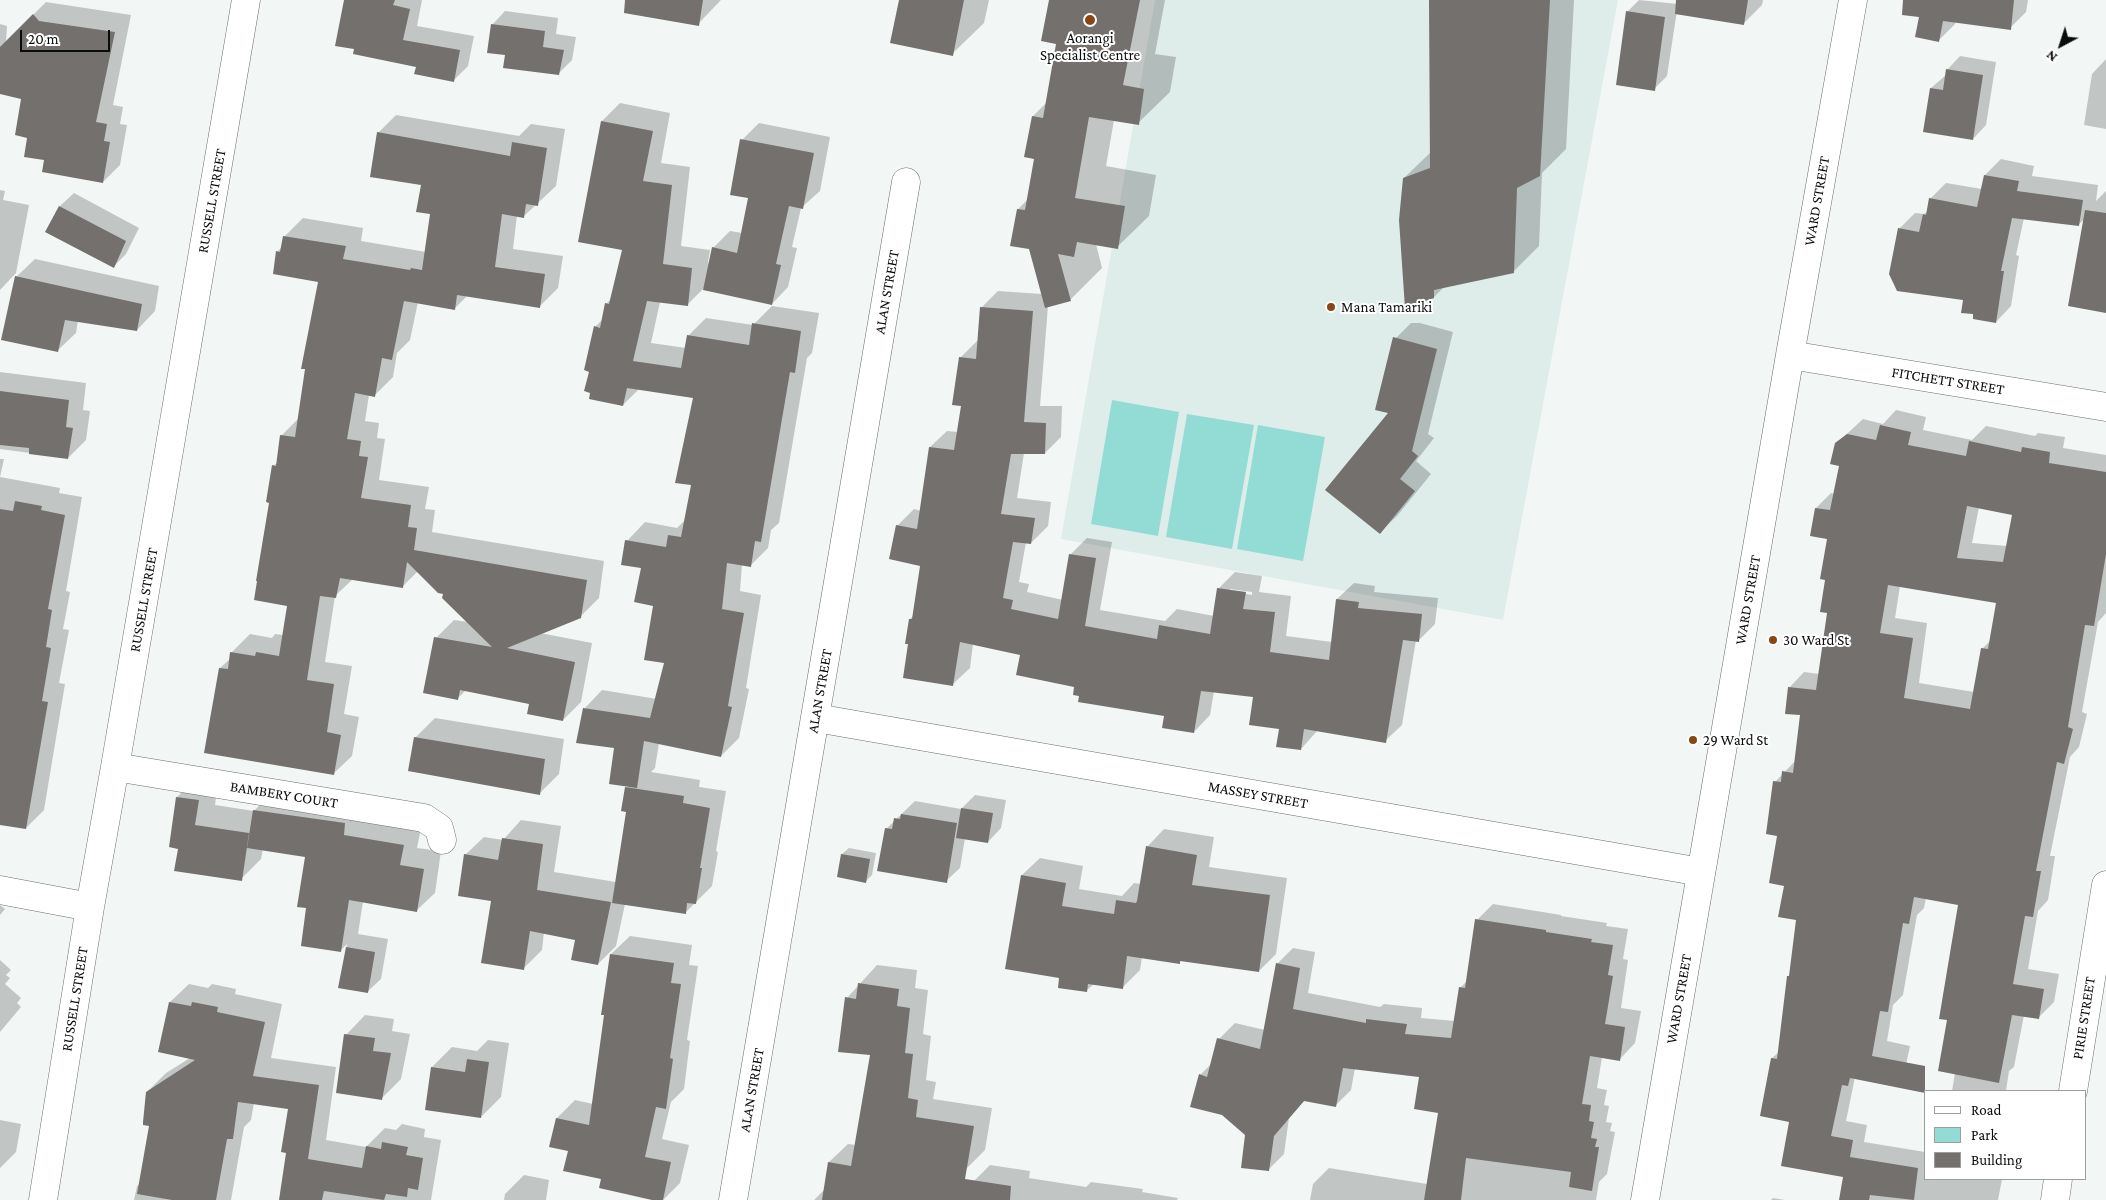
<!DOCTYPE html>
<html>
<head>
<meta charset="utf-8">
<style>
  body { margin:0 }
  #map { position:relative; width:2106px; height:1200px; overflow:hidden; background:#f2f7f6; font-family:"Crimson Pro",serif }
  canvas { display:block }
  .legend { position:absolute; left:1924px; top:1090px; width:162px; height:90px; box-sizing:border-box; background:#fff; border:1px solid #9d9e9e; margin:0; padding:6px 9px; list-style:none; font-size:15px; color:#0b0c0c }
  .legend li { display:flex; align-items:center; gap:10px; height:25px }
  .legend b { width:25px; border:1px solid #9d9e9e }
  .north { position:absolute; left:2036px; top:20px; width:50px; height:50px; -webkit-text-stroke:4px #fff; paint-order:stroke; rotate:220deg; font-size:14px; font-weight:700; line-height:20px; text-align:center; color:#0b0c0c }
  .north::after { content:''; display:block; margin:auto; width:18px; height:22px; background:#0b0c0c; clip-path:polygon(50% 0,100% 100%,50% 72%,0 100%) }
  .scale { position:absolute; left:20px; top:30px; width:90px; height:22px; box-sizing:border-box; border:2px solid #0b0c0c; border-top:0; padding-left:6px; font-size:15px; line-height:18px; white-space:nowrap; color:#0b0c0c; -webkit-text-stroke:4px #fff; paint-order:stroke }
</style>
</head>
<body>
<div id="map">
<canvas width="2106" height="1200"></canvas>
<ul class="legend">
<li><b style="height:6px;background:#fff"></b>Road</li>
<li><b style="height:14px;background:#92dcd5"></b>Park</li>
<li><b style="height:14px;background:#73706e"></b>Building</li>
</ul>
<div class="north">N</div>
<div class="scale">20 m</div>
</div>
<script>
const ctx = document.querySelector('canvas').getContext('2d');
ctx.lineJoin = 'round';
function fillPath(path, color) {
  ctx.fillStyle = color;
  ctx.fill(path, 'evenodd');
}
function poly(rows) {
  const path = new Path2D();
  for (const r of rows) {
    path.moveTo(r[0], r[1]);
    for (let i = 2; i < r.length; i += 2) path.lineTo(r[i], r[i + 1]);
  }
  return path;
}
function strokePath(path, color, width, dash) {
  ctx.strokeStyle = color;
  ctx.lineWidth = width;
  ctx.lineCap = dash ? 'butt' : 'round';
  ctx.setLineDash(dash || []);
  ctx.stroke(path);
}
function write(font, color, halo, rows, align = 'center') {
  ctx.font = font + ' "Crimson Pro",serif';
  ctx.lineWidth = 4;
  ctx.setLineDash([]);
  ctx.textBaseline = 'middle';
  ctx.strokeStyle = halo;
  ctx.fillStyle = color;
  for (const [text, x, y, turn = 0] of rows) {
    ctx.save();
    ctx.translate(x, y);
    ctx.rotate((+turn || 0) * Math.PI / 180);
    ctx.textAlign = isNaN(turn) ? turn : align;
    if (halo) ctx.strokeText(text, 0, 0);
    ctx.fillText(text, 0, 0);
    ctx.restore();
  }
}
fillPath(poly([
  [1155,0,1618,0,1503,620,1061,539]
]), '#deecea');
fillPath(poly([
  [1112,400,1179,412,1158,536,1091,524],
  [1187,414,1254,425,1232,549,1166,537],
  [1258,425,1325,437,1303,561,1237,549]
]), '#92dcd5');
fillPath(poly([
  [345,0,422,0,417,26,474,36,468,66,454,80,417,66,355,48],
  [661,0,721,0,698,24],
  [900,0,989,0,984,23,952,54],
  [1050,0,1165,0,1155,54,1176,57,1170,92,1138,123,1114,120,1106,166,1156,175,1149,216,1117,247,1096,244,1102,268,1070,300,1048,306,1040,406,1062,406,1061,437,1045,453,1024,453,1017,498,1051,502,1048,526,1031,543,1026,542,1019,582,1029,584,1027,592,1063,600,1071,554,1087,538,1112,542,1100,610,1165,621,1177,609,1214,616,1218,589,1235,572,1262,576,1259,592,1291,596,1286,636,1332,642,1337,599,1354,583,1375,586,1374,592,1438,598,1435,624,1419,640,1416,640,1402,725,1385,741,1318,730,1301,749,1280,728,1255,696,1214,691,1210,715,1194,732,1166,715,1080,695,1076,686,1022,654,973,644,970,668,953,684,909,643,910,619,913,616,921,565,897,526,914,509,921,511,930,447,947,431,958,432,962,405,960,358,977,341,979,341,981,308,998,291,1042,294,1018,209,1029,198,1035,158,1026,156,1033,116,1047,102,1057,43],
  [1230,589,1252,592,1252,595,1230,591],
  [1430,0,1574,0,1566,149,1542,173,1539,246,1513,272,1444,287,1434,297,1404,178,1431,152],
  [1639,0,1678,4,1667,76,1654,89,1627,12],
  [1683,0,1763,0,1762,5,1744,23],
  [1908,0,2028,0,2026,12,2010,28,1956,21,1955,24,1939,40],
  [46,2,131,15,113,105,123,107,120,124,127,125,120,165,103,182,45,159,28,137,23,98,0,93,0,24,7,26,6,42],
  [505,11,558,18,556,34,576,37,572,60,559,73,506,54,492,25],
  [1960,56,1996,62,1986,125,1973,139,1931,88,1946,75,1947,70],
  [2106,59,2106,129,2084,125,2092,74],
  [620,103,670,113,661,163,690,167,681,246,710,250,708,263,710,264,713,248,730,231,742,233,749,197,742,140,759,123,830,137,820,191,801,208,792,247,797,248,788,287,772,304,704,288,687,305,660,302,651,343,686,348,688,336,706,318,753,325,772,306,819,313,812,353,807,358,779,523,771,530,768,548,750,566,742,564,740,591,761,595,746,688,749,689,739,738,721,756,659,743,655,768,651,772,700,780,699,787,726,791,716,851,718,852,712,886,685,913,625,904,616,946,598,964,576,939,544,932,542,950,523,969,492,900,465,855,484,837,503,840,521,820,561,826,554,872,616,882,627,811,622,810,628,785,615,747,584,709,602,690,657,699,666,662,654,605,642,567,627,541,645,522,677,528,686,519,692,484,695,397,639,389,623,405,590,371,595,327,603,319,606,304,612,298,623,249,602,121],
  [396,115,519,136,531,124,565,129,556,186,524,216,517,215,513,249,563,256,558,288,540,306,467,296,454,309,418,302,410,340,397,353,393,377,374,396,369,395,365,421,379,423,377,438,385,439,379,480,429,487,425,509,435,510,432,532,604,561,599,598,580,617,540,633,592,643,581,702,563,720,531,703,466,690,457,699,436,638,454,620,468,622,445,593,418,571,403,586,353,579,335,596,325,662,352,666,344,714,359,717,352,756,333,774,220,668,231,658,232,652,250,634,272,638,275,634,283,635,288,605,270,502,273,466,278,462,282,435,300,417,319,281,277,252,283,246,284,237,303,218,363,228,361,241,426,252,432,213,422,184,378,133],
  [2001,159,2034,166,2032,176,2098,185,2096,201,2106,191,2106,312,2085,219,2079,224,2024,218,2016,255,2019,256,2011,306,1996,322,1974,313,1964,299,1899,229,1915,213,1924,214,1928,211,1930,199,1946,183,1982,189,1985,175],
  [0,190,5,191,3,200,29,205,16,273,0,290],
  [74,193,139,228,126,254,113,267,47,231,60,206],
  [35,259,159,286,155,311,137,330,78,320,76,333,57,351,16,277],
  [1411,323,1420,323,1453,332,1428,434,1434,438,1416,461,1431,474,1397,516,1379,533,1390,412,1393,341],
  [0,372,86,383,83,410,90,411,86,440,68,458,0,449],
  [1896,410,1926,417,1923,430,1972,440,1986,426,2035,436,2038,433,2065,437,2063,448,2106,455,2106,613,2098,622,2082,712,2087,714,2079,747,2070,757,2050,856,2055,856,2048,900,2038,911,2028,969,2059,974,2054,1002,2039,1017,2024,1015,2014,1067,2009,1071,2006,1091,1952,1091,1955,1073,1950,1020,1960,904,1926,898,1924,908,1917,915,1903,995,1893,1005,1887,1041,1910,1046,1905,1069,1855,1077,1846,1121,1867,1125,1864,1142,1925,1152,1925,1179,2002,1179,1998,1200,1840,1200,1844,1176,1791,1121,1772,1058,1779,1052,1788,977,1790,974,1797,919,1786,885,1778,835,1775,782,1796,760,1801,714,1789,688,1804,672,1819,674,1828,612,1826,579,1828,538,1816,508,1831,493,1834,494,1840,465,1836,444,1863,419,1883,424],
  [1979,507,2013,514,2007,546,1972,543],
  [1900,586,1998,602,1991,640,1983,648,1974,692,1919,683,1927,623,1895,618],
  [0,459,4,459,0,477,60,488,59,493,82,497,66,591,70,592,63,629,69,630,59,683,65,684,44,810,26,828,0,824],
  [435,718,564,739,559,774,539,794,415,738],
  [197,778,218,781,215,805,254,811,272,792,421,828,417,848,441,851,435,893,417,910,363,901,358,934,388,939,381,979,367,992,339,987,347,944,341,950,308,907,306,856,263,849,261,859,241,879,179,848,177,797],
  [975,795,1006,800,1001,828,988,842,965,838,960,868,946,881,886,829,915,801,961,809],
  [1164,829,1214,837,1209,867,1287,878,1276,954,1259,971,1182,960,1179,963,1142,957,1140,970,1123,987,1094,984,1086,991,1060,977,1022,875,1040,858,1083,866,1079,889,1122,896,1134,883,1141,884,1147,847],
  [849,848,876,853,872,875,865,882,838,876,842,854],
  [1493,904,1561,915,1561,916,1607,923,1606,926,1628,929,1623,959,1628,960,1621,1008,1641,1011,1635,1043,1620,1059,1602,1057,1597,1088,1607,1090,1604,1105,1609,1106,1606,1122,1612,1123,1610,1131,1615,1132,1607,1174,1599,1182,1596,1200,1310,1200,1313,1184,1329,1168,1427,1184,1440,1112,1421,1076,1355,1068,1351,1090,1335,1106,1305,1100,1289,1118,1284,1154,1268,1170,1246,1135,1200,1075,1212,1063,1219,1039,1235,1023,1265,1030,1277,964,1293,948,1315,952,1308,993,1380,1007,1384,1004,1422,1008,1421,1018,1455,1021,1460,988,1468,980,1477,920],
  [0,905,5,909,0,915],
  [630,936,692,945,689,965,698,966,687,1040,690,1041,684,1089,671,1102,662,1139,689,1145,680,1183,663,1200,657,1200,603,1178,569,1150,557,1118,575,1100,593,1104,606,1014,611,954],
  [0,960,11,970,6,975,10,978,5,984,21,998,17,1003,21,1007,0,1032],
  [877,965,917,970,915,988,928,990,923,1034,931,1036,926,1080,936,1082,933,1099,992,1108,985,1150,966,1169,925,1200,814,1200,825,1189,829,1162,848,1144,856,1145,871,1054,847,998],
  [189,984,208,988,212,984,236,989,235,994,282,1004,271,1058,336,1067,326,1140,366,1147,385,1128,396,1130,402,1124,425,1129,424,1137,441,1140,431,1200,280,1200,288,1152,289,1108,254,1103,251,1120,244,1127,231,1200,134,1200,137,1186,140,1183,150,1125,147,1092,166,1073,190,1058,170,1002],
  [365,1015,394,1019,392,1031,410,1034,401,1079,381,1099,346,1035],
  [488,1040,509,1043,501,1097,481,1117,432,1067,452,1047,477,1051],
  [0,1120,21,1124,16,1152,0,1168],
  [990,1165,1030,1171,1029,1178,1086,1187,1091,1182,1143,1189,1142,1192,1178,1198,1177,1200,972,1200,974,1181],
  [524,1175,549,1180,546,1200,504,1200,505,1194],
  [1773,1198,1785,1200,1771,1200]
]), '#0003');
fillPath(poly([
  [344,0,395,0,393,5,410,9,403,40,460,50,454,82,414,74,416,67,353,54,354,49,335,46],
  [625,0,703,0,699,26,624,13],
  [899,0,964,0,953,56,890,43],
  [1049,0,1140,0,1123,85,1144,89,1139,125,1089,117,1075,198,1125,206,1118,249,1077,242,1074,257,1058,254,1071,301,1045,308,1029,249,1010,246,1017,209,1025,210,1034,159,1024,157,1032,116,1043,118,1056,44,1041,41],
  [1429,0,1550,0,1540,176,1517,188,1514,273,1434,290,1434,298,1405,308,1399,220,1403,178,1430,168],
  [1676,0,1748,0,1744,25,1675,14],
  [1903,0,2014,0,2011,30,1943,21,1939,42,1915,37,1919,17,1902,15],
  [1626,11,1665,17,1655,91,1616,85],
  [33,14,39,21,115,32,96,122,107,124,104,141,110,142,103,183,42,172,44,160,24,157,27,138,15,135,21,99,0,94,0,47],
  [491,24,545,31,543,47,564,50,559,75,503,68,505,55,487,53],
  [1946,69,1983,75,1973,140,1923,132,1930,88,1943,90],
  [601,121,653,131,643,181,672,185,663,264,692,268,688,306,647,301,633,361,681,368,687,335,749,345,752,323,801,331,795,373,790,372,761,542,755,541,751,567,727,563,722,609,744,613,728,706,732,707,721,757,644,741,637,788,609,784,614,748,576,743,583,708,650,718,664,663,644,660,653,606,634,602,641,568,621,565,625,540,666,547,668,535,681,537,691,485,675,483,693,398,627,388,623,406,589,399,590,393,584,391,589,372,584,370,594,326,600,328,605,303,609,304,622,250,578,242],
  [377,132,510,156,512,142,547,148,538,206,526,204,524,218,502,214,495,267,545,274,540,308,457,295,455,310,404,301,392,360,382,358,375,397,355,393,347,439,361,441,359,456,368,457,361,498,411,505,408,527,417,528,414,550,587,580,581,618,507,648,575,662,563,721,527,714,529,704,460,690,458,700,423,693,434,637,492,647,442,598,443,594,438,593,407,562,403,588,340,578,336,598,320,596,307,680,334,684,327,732,341,735,334,775,204,753,219,668,228,669,230,652,255,656,256,652,279,656,287,606,254,600,257,581,256,581,269,503,266,502,272,465,276,466,280,435,295,437,305,369,301,369,318,282,273,274,276,251,280,252,283,236,346,246,343,259,410,270,411,268,422,270,430,214,416,212,421,185,370,177],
  [740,139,814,153,803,209,789,206,776,264,781,265,772,305,703,290,712,247,737,253,748,198,730,195],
  [1984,175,2019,181,2017,191,2083,200,2079,226,2012,218,2001,271,2004,271,1996,323,1973,319,1973,314,1961,313,1963,300,1897,291,1889,274,1898,228,1919,232,1923,214,1926,215,1929,198,1977,207],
  [59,206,126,241,114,268,45,232],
  [2085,210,2106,213,2106,313,2068,306],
  [15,276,142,304,137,331,65,320,58,352,1,340],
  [980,307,1033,311,1024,422,1046,423,1045,454,1011,454,1001,514,1035,518,1031,544,1013,542,1003,598,1013,600,1011,609,1058,619,1069,554,1096,558,1085,626,1157,639,1159,625,1210,634,1217,588,1246,592,1243,609,1275,612,1270,652,1329,660,1336,599,1359,602,1358,608,1422,614,1419,642,1403,640,1386,743,1304,729,1301,750,1276,747,1279,729,1249,725,1253,697,1201,691,1194,733,1162,728,1164,716,1078,702,1079,696,1073,695,1074,687,1016,675,1020,655,960,642,953,686,903,678,908,644,905,644,909,619,912,619,920,566,889,559,896,525,917,529,929,447,954,450,961,406,952,405,959,357,976,359],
  [1393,337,1437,349,1412,451,1418,456,1400,479,1415,491,1380,534,1325,490,1388,413,1375,410],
  [0,391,69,400,66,427,73,428,68,459,29,454,29,448,0,445],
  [1880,425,1911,432,1908,445,1966,456,1969,441,2021,452,2022,447,2050,452,2049,463,2106,472,2106,554,2094,626,2085,625,2068,727,2073,729,2064,764,2057,762,2036,871,2041,871,2033,917,2025,916,2013,984,2044,989,2039,1019,2012,1015,1999,1083,1938,1071,1947,1020,1939,1019,1958,905,1914,897,1909,924,1903,923,1888,1012,1880,1011,1872,1056,1925,1066,1925,1093,1850,1078,1848,1086,1842,1085,1831,1136,1853,1140,1850,1157,1918,1168,1914,1200,1870,1195,1869,1200,1839,1200,1843,1177,1781,1166,1789,1122,1760,1116,1771,1058,1777,1059,1787,976,1789,976,1796,920,1778,917,1784,886,1769,883,1777,836,1766,834,1773,781,1781,782,1782,771,1793,773,1800,715,1785,714,1788,687,1816,690,1827,613,1820,612,1825,580,1820,579,1827,539,1810,536,1815,508,1830,510,1839,466,1830,464,1835,443,1847,434,1876,440],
  [1967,506,2012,515,2003,562,1957,558],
  [1888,585,1996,603,1988,649,1981,648,1970,709,1904,698,1913,638,1880,633],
  [15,501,42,506,41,510,65,515,48,609,52,610,46,647,51,648,42,701,48,702,26,829,0,825,0,509,13,511],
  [414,737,545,759,540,795,408,771],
  [625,787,684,796,683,803,710,808,700,868,702,868,696,904,687,903,686,914,612,903,626,812,621,811],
  [176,797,199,800,195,825,249,833,242,881,174,871,178,849,169,847],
  [961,808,993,813,988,843,956,838],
  [253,810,345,823,344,835,404,845,400,865,424,869,417,912,349,900,341,952,301,946,306,908,297,907,305,857,247,848],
  [901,814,957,823,947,883,877,871,885,828,892,829,894,818,900,819],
  [502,838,543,844,537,890,611,902,598,965,571,960,575,940,530,931,524,970,481,963,491,901,458,896,464,854,498,860],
  [1146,846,1197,855,1192,885,1270,895,1259,972,1180,961,1180,964,1127,956,1123,989,1088,984,1087,992,1058,988,1059,978,1005,969,1021,875,1066,883,1062,906,1114,914,1116,900,1136,903,1137,901],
  [841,854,870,859,866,883,837,877],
  [1475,919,1546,930,1546,932,1592,939,1591,942,1613,945,1608,975,1613,976,1605,1024,1625,1027,1620,1061,1590,1056,1582,1104,1591,1105,1589,1121,1594,1122,1591,1138,1597,1139,1595,1147,1599,1147,1592,1191,1569,1187,1571,1172,1466,1158,1461,1200,1424,1200,1438,1113,1414,1109,1419,1077,1343,1068,1336,1107,1304,1101,1274,1136,1269,1171,1241,1168,1245,1135,1222,1115,1190,1107,1199,1074,1207,1077,1217,1038,1260,1049,1276,963,1300,968,1293,1009,1366,1023,1366,1019,1407,1024,1405,1034,1451,1038,1459,987,1465,988],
  [346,947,375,952,368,993,338,988],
  [610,954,674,963,671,983,681,984,670,1058,673,1059,666,1109,656,1107,645,1157,671,1162,663,1200,652,1200,599,1188,601,1179,563,1171,568,1151,549,1147,556,1118,589,1125,604,1015,601,1015],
  [858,983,899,989,897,1006,910,1008,905,1053,913,1054,908,1098,918,1100,916,1117,974,1126,965,1179,1011,1186,1010,1200,822,1200,828,1162,851,1166,870,1055,838,1052,845,997,856,999],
  [169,1002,191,1006,192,1002,218,1007,217,1012,265,1022,253,1076,319,1085,308,1159,362,1168,366,1146,381,1149,382,1142,408,1147,406,1155,423,1158,418,1190,408,1188,407,1197,386,1194,384,1200,324,1191,322,1200,279,1200,286,1153,281,1152,288,1109,238,1102,233,1139,227,1139,216,1200,172,1200,137,1194,149,1126,143,1125,143,1122,146,1092,195,1060,158,1052],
  [344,1034,375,1038,373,1051,391,1053,382,1100,336,1093],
  [467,1059,489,1062,481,1118,425,1110,431,1067,465,1072]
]), '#73706e');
const minor = poly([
  [1790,355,2106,407],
  [816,718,1701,872],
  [115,767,424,818,439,828,442,840],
  [0,890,90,907],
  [2073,1091,2106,885],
  [43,1200,90,907,115,767,246,0],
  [733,1200,906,182],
  [1645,1200,1790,355,1853,0],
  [2055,1200,2058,1179]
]);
strokePath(minor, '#6b6f6e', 29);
strokePath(minor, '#fff', 28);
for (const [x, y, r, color] of [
  [1090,20,6,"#874613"],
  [1331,307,5,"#874613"],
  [1773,640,5,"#874613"],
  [1693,740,5,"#874613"]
]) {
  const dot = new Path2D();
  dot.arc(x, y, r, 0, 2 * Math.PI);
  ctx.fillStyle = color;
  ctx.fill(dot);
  strokePath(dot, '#fff', 2);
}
write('15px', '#0b0c0c', '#fff', [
  ["Aorangi",1090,38,"center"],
  ["Specialist Centre",1090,55,"center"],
  ["Mana Tamariki",1341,307],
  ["30 Ward St",1783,640],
  ["29 Ward St",1703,740]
], 'left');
write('15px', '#0b0c0c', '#fff', [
  ["RUSSELL STREET",212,201,-80],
  ["WARD STREET",1817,201,-80],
  ["ALAN STREET",887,292,-80],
  ["FITCHETT STREET",1948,381,9],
  ["RUSSELL STREET",144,600,-80],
  ["WARD STREET",1748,600,-80],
  ["ALAN STREET",820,691,-80],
  ["BAMBERY COURT",284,795,9],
  ["MASSEY STREET",1258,795,10],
  ["RUSSELL STREET",75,999,-81],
  ["WARD STREET",1679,999,-80],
  ["PIRIE STREET",2084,1018,-81],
  ["ALAN STREET",752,1090,-80]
]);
</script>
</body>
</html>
